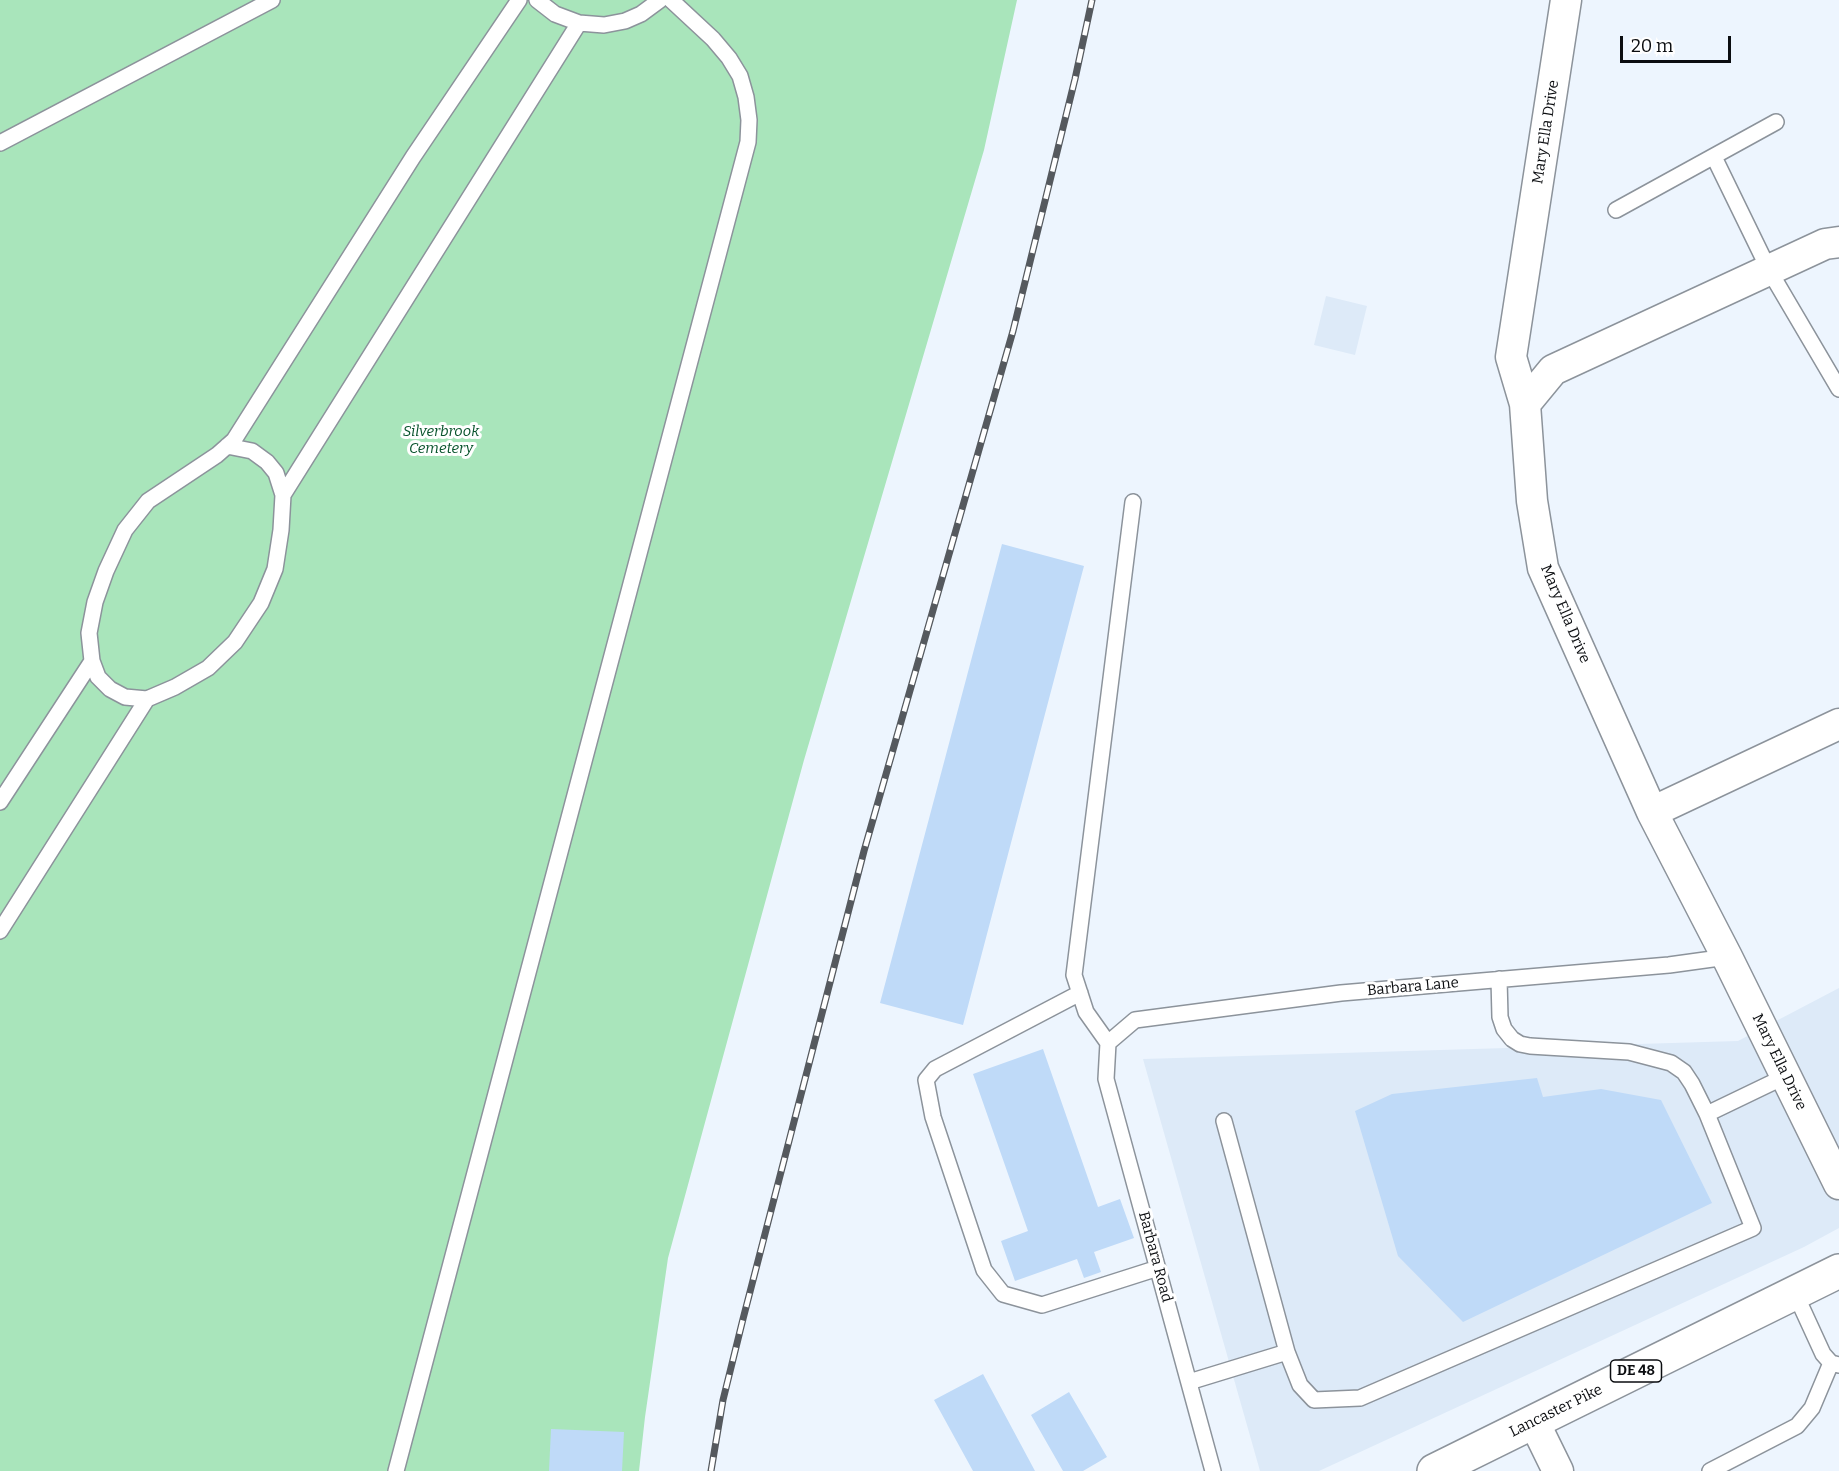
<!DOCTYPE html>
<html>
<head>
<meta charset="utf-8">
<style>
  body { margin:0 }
  #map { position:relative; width:1839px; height:1471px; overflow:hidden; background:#edf5fe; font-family:Bitter,serif }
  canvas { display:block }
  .scale { position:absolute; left:1620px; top:36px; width:111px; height:27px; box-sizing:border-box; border:3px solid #0b0d10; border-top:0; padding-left:8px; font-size:18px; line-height:21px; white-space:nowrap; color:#0b0d10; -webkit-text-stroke:4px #fff; paint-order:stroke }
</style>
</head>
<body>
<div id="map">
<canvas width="1839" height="1471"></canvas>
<div class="scale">20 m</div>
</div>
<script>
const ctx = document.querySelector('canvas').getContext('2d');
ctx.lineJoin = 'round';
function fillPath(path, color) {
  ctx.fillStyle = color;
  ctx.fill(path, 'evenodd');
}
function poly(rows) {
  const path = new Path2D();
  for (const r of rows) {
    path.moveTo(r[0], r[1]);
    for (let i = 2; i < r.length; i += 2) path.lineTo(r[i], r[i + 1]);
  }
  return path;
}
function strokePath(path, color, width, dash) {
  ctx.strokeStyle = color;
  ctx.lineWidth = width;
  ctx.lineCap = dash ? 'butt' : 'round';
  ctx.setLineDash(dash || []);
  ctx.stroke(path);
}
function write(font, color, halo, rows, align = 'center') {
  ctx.font = font + ' Bitter,serif';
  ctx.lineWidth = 6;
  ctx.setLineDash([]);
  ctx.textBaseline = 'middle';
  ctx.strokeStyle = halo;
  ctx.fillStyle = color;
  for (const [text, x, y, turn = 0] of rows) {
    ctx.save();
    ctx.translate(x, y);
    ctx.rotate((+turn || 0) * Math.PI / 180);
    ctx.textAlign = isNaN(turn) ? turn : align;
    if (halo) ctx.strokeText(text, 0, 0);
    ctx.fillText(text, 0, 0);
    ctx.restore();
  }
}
fillPath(poly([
  [1326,296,1367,306,1355,355,1314,345],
  [1839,988,1839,1228,1804,1247,1319,1471,1260,1471,1143,1059,1738,1041]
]), '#ddeaf8');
fillPath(poly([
  [0,0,1017,0,984,150,804,760,668,1258,645,1417,639,1471,0,1471]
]), '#a9e5bb');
fillPath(poly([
  [1002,544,1084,566,963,1025,880,1003],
  [1043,1049,1098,1207,1120,1199,1134,1238,1094,1252,1101,1272,1084,1278,1077,1259,1015,1281,1001,1241,1028,1231,973,1074],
  [1537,1078,1543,1097,1601,1089,1661,1100,1712,1203,1463,1322,1398,1256,1355,1111,1392,1094],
  [983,1374,1035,1471,973,1471,934,1400],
  [1069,1392,1107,1457,1083,1471,1063,1471,1031,1415],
  [551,1429,624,1432,622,1471,549,1471]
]), '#bfdaf8');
const lane = poly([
  [537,0,555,14,579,23,604,25,625,21,641,14,660,0],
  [0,143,272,0],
  [1714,157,1769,270,1839,389],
  [1616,210,1776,122],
  [227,446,252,451,267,462,276,473,283,495],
  [92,661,98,677,110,689,125,697,147,699],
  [0,802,92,661,89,633,95,602,106,571,125,530,148,501,217,455,234,440,413,157,519,0],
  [0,931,147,699,175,687,208,668,235,642,261,603,275,569,281,530,283,495,579,23],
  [1499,979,1500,1017,1504,1029,1512,1039,1520,1044,1530,1046,1629,1052,1671,1063,1684,1072,1692,1084,1707,1114],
  [1080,993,935,1069,926,1080,933,1117,984,1270,1003,1294,1042,1305,1158,1268],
  [1108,1043,1135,1020,1341,993,1669,965,1727,957],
  [1108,1043,1086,1012,1074,975,1133,502],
  [1108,1043,1106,1079,1213,1471],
  [1795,1293,1823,1354,1831,1363,1839,1365],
  [1287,1352,1300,1385,1314,1400,1360,1398,1753,1228,1707,1114,1786,1076],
  [1189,1382,1287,1352,1224,1121],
  [396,1471,748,142,749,120,746,97,740,76,729,58,713,39,671,0],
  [1710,1471,1797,1426,1812,1408,1831,1363]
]);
const street = poly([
  [1839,242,1825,244,1553,370,1525,404,1532,501,1543,568,1652,812,1839,724],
  [1525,404,1511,357,1566,0],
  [1652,812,1727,957,1839,1184],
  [1534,1422,1558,1471]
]);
const primary = poly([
  [1434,1471,1839,1271]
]);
strokePath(lane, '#8c939b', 18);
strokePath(street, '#8c939b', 33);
strokePath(primary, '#8c939b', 36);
strokePath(lane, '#fff', 15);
strokePath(street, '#fff', 30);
strokePath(primary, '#fff', 33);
const rail = poly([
  [711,1471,723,1400,743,1319,864,851,1013,331,1075,79,1092,0]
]);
strokePath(rail, '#55595e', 7);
strokePath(rail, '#fff', 4.5, [14]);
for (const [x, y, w] of [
  [1636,1371,51]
]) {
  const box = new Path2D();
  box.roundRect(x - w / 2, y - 11, w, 22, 4.5);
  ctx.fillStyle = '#fff';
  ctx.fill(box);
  strokePath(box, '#0b0d10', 1.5);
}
write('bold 14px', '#0b0d10', null, [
  ["DE 48",1636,1371]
]);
write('15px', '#0b0d10', '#fff', [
  ["Mary Ella Drive",1546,132,-81],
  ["Mary Ella Drive",1565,614,67],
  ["Barbara Lane",1413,987,-5],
  ["Mary Ella Drive",1779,1062,64],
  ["Barbara Road",1155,1257,75],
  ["Lancaster Pike",1556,1411,-26]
]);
write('italic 15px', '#08532c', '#fff', [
  ["Silverbrook",441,432],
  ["Cemetery",441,449]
]);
</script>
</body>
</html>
